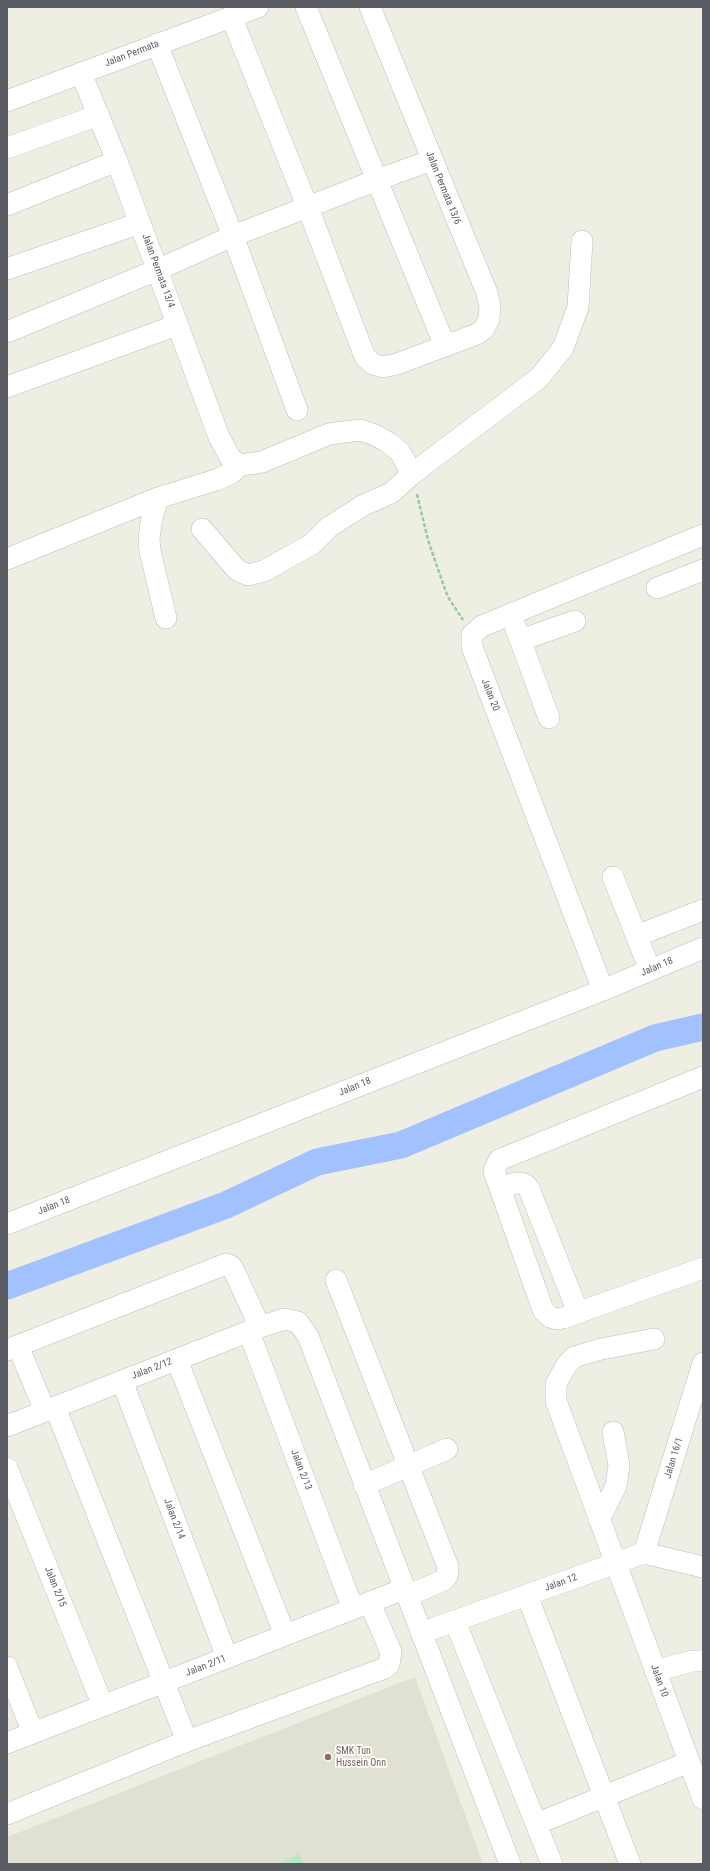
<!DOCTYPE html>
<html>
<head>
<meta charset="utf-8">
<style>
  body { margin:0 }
  #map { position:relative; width:710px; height:1871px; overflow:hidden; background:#eeeee2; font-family:"Roboto Condensed",sans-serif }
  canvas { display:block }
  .frame { position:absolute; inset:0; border:8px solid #5a5c63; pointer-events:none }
</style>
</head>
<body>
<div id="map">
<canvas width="710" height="1871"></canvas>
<div class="frame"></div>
</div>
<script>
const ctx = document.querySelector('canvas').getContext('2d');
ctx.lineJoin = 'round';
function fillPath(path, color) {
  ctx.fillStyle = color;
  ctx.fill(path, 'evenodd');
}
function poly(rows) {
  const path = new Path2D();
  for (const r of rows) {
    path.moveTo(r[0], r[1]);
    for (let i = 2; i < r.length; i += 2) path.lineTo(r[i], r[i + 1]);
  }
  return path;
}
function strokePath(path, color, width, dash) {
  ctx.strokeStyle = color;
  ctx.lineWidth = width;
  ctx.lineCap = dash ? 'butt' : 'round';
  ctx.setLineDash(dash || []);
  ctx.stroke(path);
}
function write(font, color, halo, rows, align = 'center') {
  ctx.font = font + ' "Roboto Condensed",sans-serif';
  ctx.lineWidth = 3.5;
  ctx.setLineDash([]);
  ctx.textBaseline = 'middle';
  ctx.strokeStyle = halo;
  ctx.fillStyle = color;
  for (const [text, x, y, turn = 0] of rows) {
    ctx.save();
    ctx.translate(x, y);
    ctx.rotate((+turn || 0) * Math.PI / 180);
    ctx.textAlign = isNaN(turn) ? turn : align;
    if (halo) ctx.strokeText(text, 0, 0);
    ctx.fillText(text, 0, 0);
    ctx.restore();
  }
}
fillPath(poly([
  [415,1677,483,1864,7,1864,7,1837]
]), '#e0e1d2');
fillPath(poly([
  [298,1853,304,1864,279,1864]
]), '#bce7c5');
strokePath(poly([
  [7,1286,226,1205,317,1162,401,1145,655,1038,703,1027]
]), '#a1c2ff', 27);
const minor = poly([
  [306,7,445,346],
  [231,16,308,208,365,357,373,364,383,367,397,364,477,334,484,329,489,319,490,307,487,293,370,7],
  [157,44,233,236,297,410],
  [81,73,117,161,219,437,231,459,240,465],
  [7,101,258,7],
  [7,148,99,115],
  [7,205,117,161],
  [7,269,140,223],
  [7,332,157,270,233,236,377,180,432,160],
  [7,387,177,325],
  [158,498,152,517,149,538,150,551,166,618],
  [202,529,237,570,248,575,264,571,312,544,329,527,362,506,391,493,412,474,539,378,563,348,578,307,582,241],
  [7,559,158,498,219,479,233,472,240,465,262,462,329,434,360,430,375,435,389,443,400,452,412,474],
  [657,588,703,570],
  [511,615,549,718],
  [521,640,575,621],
  [613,877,650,970],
  [636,936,703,910],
  [603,990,472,647,472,635,482,626,703,535],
  [703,1077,499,1160,494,1171,543,1310,550,1317,557,1319,563,1318,703,1268],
  [500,1188,516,1183,521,1183,526,1185,529,1189,578,1312],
  [7,1224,603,990,703,948],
  [336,1280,448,1567,447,1576,444,1580,407,1596],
  [249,1332,353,1609],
  [654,1339,601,1349,574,1357,566,1366,556,1384,556,1401,703,1799],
  [18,1346,45,1411],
  [7,1350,226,1264,231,1266,234,1271,260,1327],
  [177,1360,285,1635],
  [122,1381,227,1657],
  [55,1407,187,1741],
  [7,1426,260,1327,284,1319,298,1322,308,1336,510,1864],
  [7,1468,103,1706],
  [364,1485,447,1449],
  [599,1520,616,1486,619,1465,613,1432],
  [644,1553,703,1363],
  [527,1595,630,1864],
  [455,1621,552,1864],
  [421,1633,644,1553,703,1567],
  [7,1667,33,1733],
  [655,1671,692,1661,703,1661],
  [7,1743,404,1589],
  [7,1814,187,1741,385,1668,389,1664,391,1652,370,1603],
  [536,1824,689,1762]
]);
strokePath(minor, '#bcbdc4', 22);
strokePath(poly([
  [417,494,428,540,441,578,448,597,463,620]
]), '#95c8af', 2.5, [4, 2]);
strokePath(minor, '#fff', 21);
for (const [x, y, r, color] of [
  [328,1757,4,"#8d6e63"]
]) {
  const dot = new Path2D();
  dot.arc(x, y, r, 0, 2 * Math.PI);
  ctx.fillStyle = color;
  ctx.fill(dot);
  strokePath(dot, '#fff', 1.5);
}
write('10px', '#5a5c63', '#fff', [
  ["Jalan Permata",132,54,-21],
  ["Jalan Permata 13/6",443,188,68],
  ["Jalan Permata 13/4",158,271,70],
  ["Jalan 20",490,695,69],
  ["Jalan 18",657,967,-23],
  ["Jalan 18",355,1087,-22],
  ["Jalan 18",54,1206,-21],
  ["Jalan 2/12",152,1369,-21],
  ["Jalan 16/1",674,1458,-73],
  ["Jalan 2/13",301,1470,69],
  ["Jalan 2/14",174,1519,69],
  ["Jalan 12",561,1583,-20],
  ["Jalan 2/15",55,1587,68],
  ["Jalan 2/11",206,1666,-21],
  ["Jalan 10",659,1681,70]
]);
write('10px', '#785e54', '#fff', [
  ["SMK Tun",336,1751],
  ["Hussein Onn",336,1763]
], 'left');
</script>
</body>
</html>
